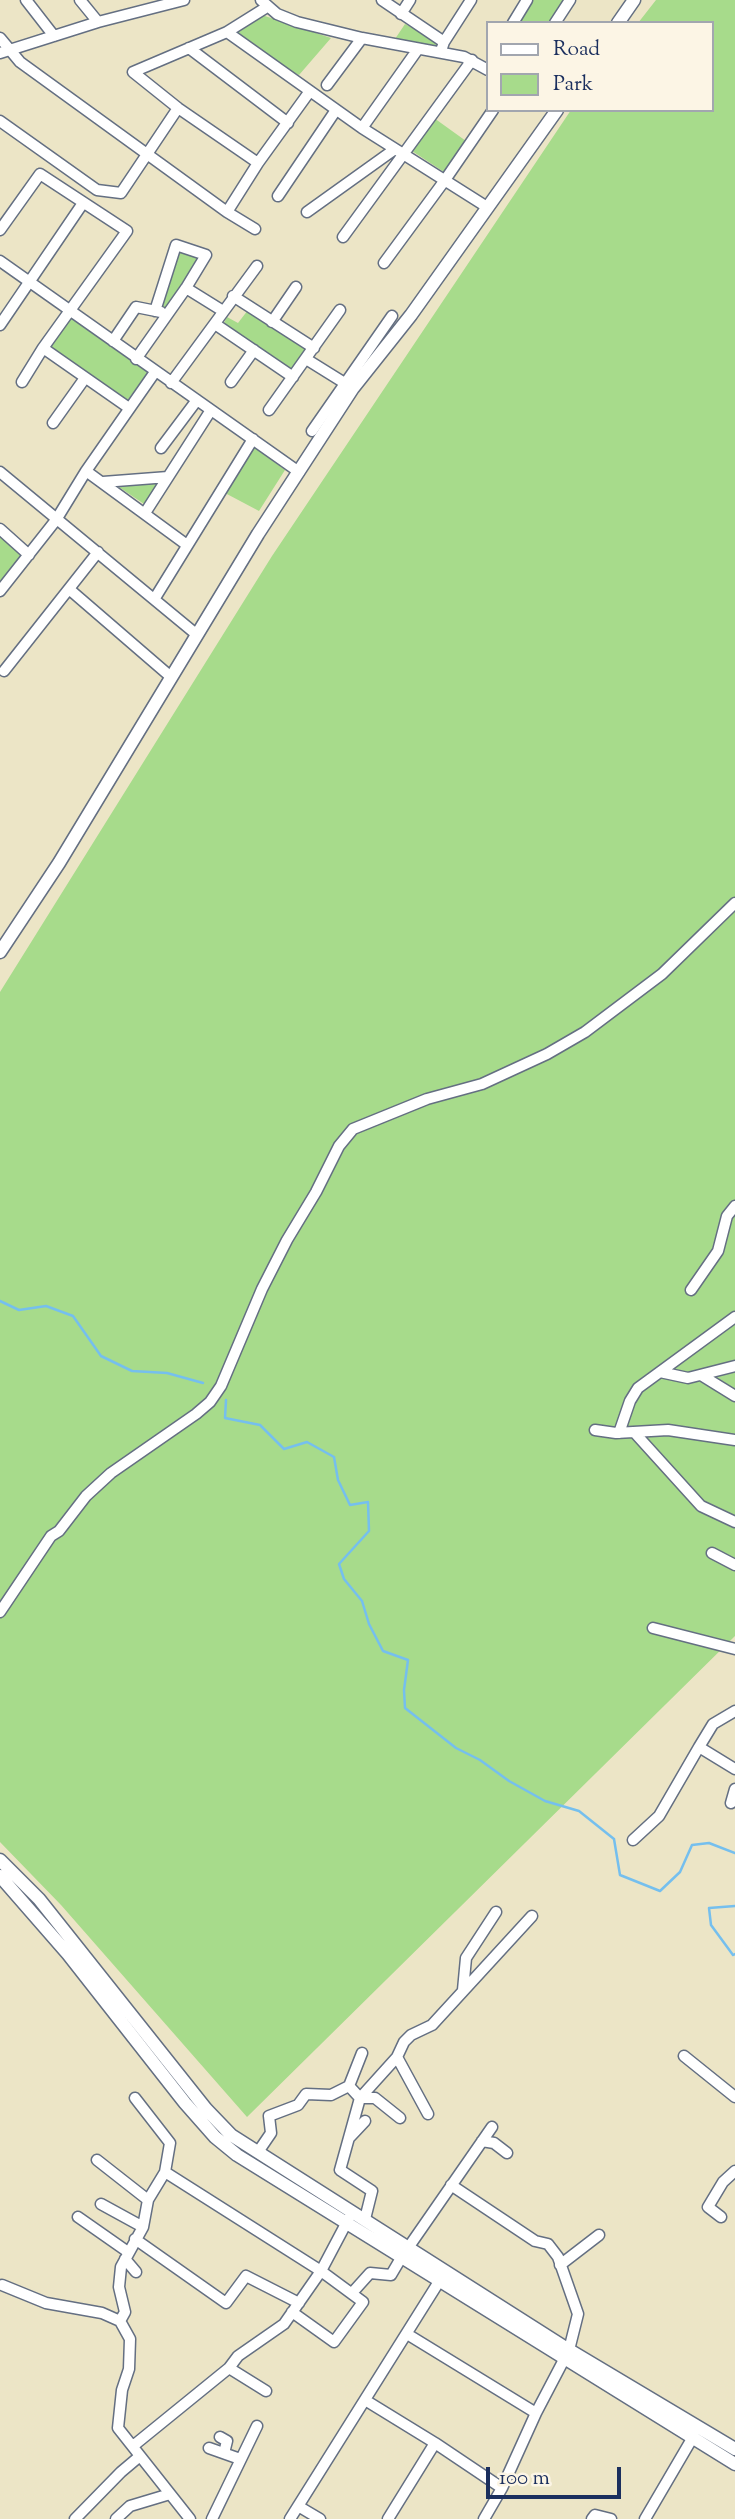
<!DOCTYPE html>
<html>
<head>
<meta charset="utf-8">
<style>
  body { margin:0 }
  #map { position:relative; width:735px; height:2519px; overflow:hidden; background:#ece5c6; font-family:"Sorts Mill Goudy",serif }
  canvas { display:block }
  .legend { position:absolute; left:486px; top:21px; width:228px; height:91px; box-sizing:border-box; background:#fcf5e5; border:2px solid #a2a6af; margin:0; padding:9px 12px; list-style:none; font-size:21px; color:#1b2f5e }
  .legend li { display:flex; align-items:center; gap:14px; height:35px }
  .legend b { width:35px; border:2px solid #a2a6af }
  .scale { position:absolute; left:486px; top:2467px; width:135px; height:32px; box-sizing:border-box; border:4px solid #1b2f5e; border-top:0; padding-left:9px; font-size:21px; line-height:24px; white-space:nowrap; color:#1b2f5e; -webkit-text-stroke:5px #fcf5e5; paint-order:stroke }
</style>
</head>
<body>
<div id="map">
<canvas width="735" height="2519"></canvas>
<ul class="legend">
<li><b style="height:9px;background:#fff"></b>Road</li>
<li><b style="height:19px;background:#a7db8b"></b>Park</li>
</ul>
<div class="scale">100 m</div>
</div>
<script>
const ctx = document.querySelector('canvas').getContext('2d');
ctx.lineJoin = 'round';
function fillPath(path, color) {
  ctx.fillStyle = color;
  ctx.fill(path, 'evenodd');
}
function poly(rows) {
  const path = new Path2D();
  for (const r of rows) {
    path.moveTo(r[0], r[1]);
    for (let i = 2; i < r.length; i += 2) path.lineTo(r[i], r[i + 1]);
  }
  return path;
}
function strokePath(path, color, width, dash) {
  ctx.strokeStyle = color;
  ctx.lineWidth = width;
  ctx.lineCap = dash ? 'butt' : 'round';
  ctx.setLineDash(dash || []);
  ctx.stroke(path);
}
fillPath(poly([
  [532,0,567,0,553,23,519,23],
  [656,0,735,0,735,1636,247,2117,61,1905,0,1842,0,992,272,556,571,110,712,110,712,23,638,23],
  [262,15,331,38,299,75,282,67,235,32],
  [405,24,441,43,438,49,395,39],
  [434,118,466,141,444,172,412,151],
  [178,249,200,257,165,309,159,307],
  [248,310,307,348,291,369,223,325,227,317,238,323],
  [71,316,148,372,127,401,50,346],
  [253,446,285,470,259,511,225,493],
  [163,481,147,506,113,483],
  [0,534,22,554,1,584,0,583]
]), '#a7db8b');
strokePath(poly([
  [0,1301,19,1310,46,1306,73,1316,101,1356,132,1371,167,1373,203,1383],
  [226,1400,225,1418,260,1425,284,1449,307,1442,334,1457,338,1480,350,1505,368,1502,369,1531,339,1564,344,1579,362,1601,369,1624,383,1651,408,1660,404,1690,405,1708,456,1748,480,1760,509,1781,545,1801,579,1811,614,1839,620,1875,660,1891,680,1872,692,1845,709,1843,735,1853],
  [735,1906,709,1908,711,1925,733,1955,735,1954]
]), '#75bfee', 2.5);
const minor = poly([
  [26,0,54,36],
  [80,0,98,22],
  [261,0,277,14,297,22,362,38,464,57,488,70],
  [382,0,444,42],
  [401,14,410,0],
  [513,23,527,0],
  [555,23,570,0],
  [227,32,362,128,487,207],
  [0,38,20,62,227,212,255,229],
  [189,48,288,123],
  [442,48,444,42,471,0],
  [0,53,98,22,184,0],
  [327,85,362,38],
  [0,121,97,190,121,193,178,108],
  [362,128,418,49],
  [258,163,178,108,133,72,227,32,267,7],
  [278,196,336,110],
  [227,212,258,163,310,91],
  [307,212,395,149],
  [0,230,40,174,127,231,43,348,22,382],
  [343,237,472,60],
  [0,261,299,472],
  [384,263,445,180,493,110],
  [186,288,223,311],
  [233,296,314,348],
  [272,322,296,287],
  [215,324,293,377],
  [0,325,83,203],
  [113,341,136,307,161,312],
  [43,348,129,408],
  [136,359,186,288,206,255,176,245,155,311],
  [306,359,351,387],
  [231,382,254,350],
  [171,383,257,266],
  [269,410,340,310],
  [53,423,85,378],
  [312,431,392,316],
  [161,448,197,400],
  [86,471,187,545],
  [0,472,196,634],
  [103,482,168,477],
  [145,513,211,410],
  [0,529,29,555],
  [69,589,171,677],
  [0,591,56,520,86,471,155,372],
  [155,598,253,439],
  [4,671,98,552],
  [691,1290,718,1251,727,1216,735,1206],
  [660,1372,688,1378,735,1366],
  [701,1375,735,1396],
  [595,1430,616,1433,668,1430,735,1440],
  [634,1432,701,1506,735,1522],
  [619,1433,630,1401,638,1388,735,1317],
  [712,1553,735,1565],
  [0,1612,51,1536,59,1531,86,1496,111,1473,196,1414,210,1402,221,1386,262,1289,287,1240,316,1192,339,1146,353,1129,427,1099,482,1084,547,1054,585,1032,662,974,735,903],
  [653,1628,735,1649],
  [735,1711,713,1724,699,1747,735,1769],
  [731,1803,735,1789],
  [633,1840,659,1816,699,1747],
  [463,1990,466,1958,496,1912],
  [684,2056,735,2097],
  [397,2057,428,2114],
  [349,2086,360,2098,375,2098,400,2118],
  [135,2098,170,2143,165,2172,148,2200,143,2227,121,2267,119,2287,125,2312,120,2321,130,2339,129,2369,122,2390,118,2428,190,2519],
  [349,2138,365,2121],
  [482,2141,494,2143,507,2153],
  [258,2152,271,2133,269,2116,298,2105,306,2094,331,2095,349,2086,362,2053],
  [97,2160,148,2200],
  [165,2172,321,2271,363,2302,334,2342,292,2312],
  [451,2185,535,2241,548,2244,558,2257,578,2314,569,2350,536,2413,502,2488,484,2519],
  [101,2204,143,2227],
  [78,2217,128,2252],
  [721,2217,708,2207,723,2182,735,2171],
  [365,2219,372,2191,340,2170,360,2098,397,2057,404,2042,411,2035,432,2025,532,1916],
  [135,2239,226,2303,246,2276,299,2303],
  [408,2248,492,2127],
  [125,2259,136,2272],
  [560,2265,599,2235],
  [2,2285,46,2303,102,2313,120,2321],
  [352,2293,370,2273,391,2275,401,2258],
  [407,2334,536,2413],
  [229,2368,266,2391],
  [365,2400,435,2443,502,2488],
  [220,2437,227,2441,224,2453],
  [133,2446,229,2368,238,2356,284,2324,321,2271,349,2218],
  [209,2448,240,2459],
  [298,2506,320,2519],
  [75,2519,121,2472,140,2456],
  [116,2519,130,2506,170,2494],
  [212,2519,257,2426],
  [290,2519,440,2280],
  [388,2519,435,2443],
  [592,2519,595,2515,611,2519],
  [645,2519,693,2437]
]);
const tertiary = poly([
  [618,23,634,0],
  [0,952,59,863,258,534,353,388,411,315,557,110],
  [0,1860,39,1899,206,2109,231,2135,569,2350,735,2449],
  [0,1876,68,1954,185,2103,215,2137,237,2155,735,2464]
]);
strokePath(minor, '#646f82', 13);
strokePath(tertiary, '#646f82', 15);
strokePath(minor, '#fff', 10);
strokePath(tertiary, '#fff', 12);
</script>
</body>
</html>
